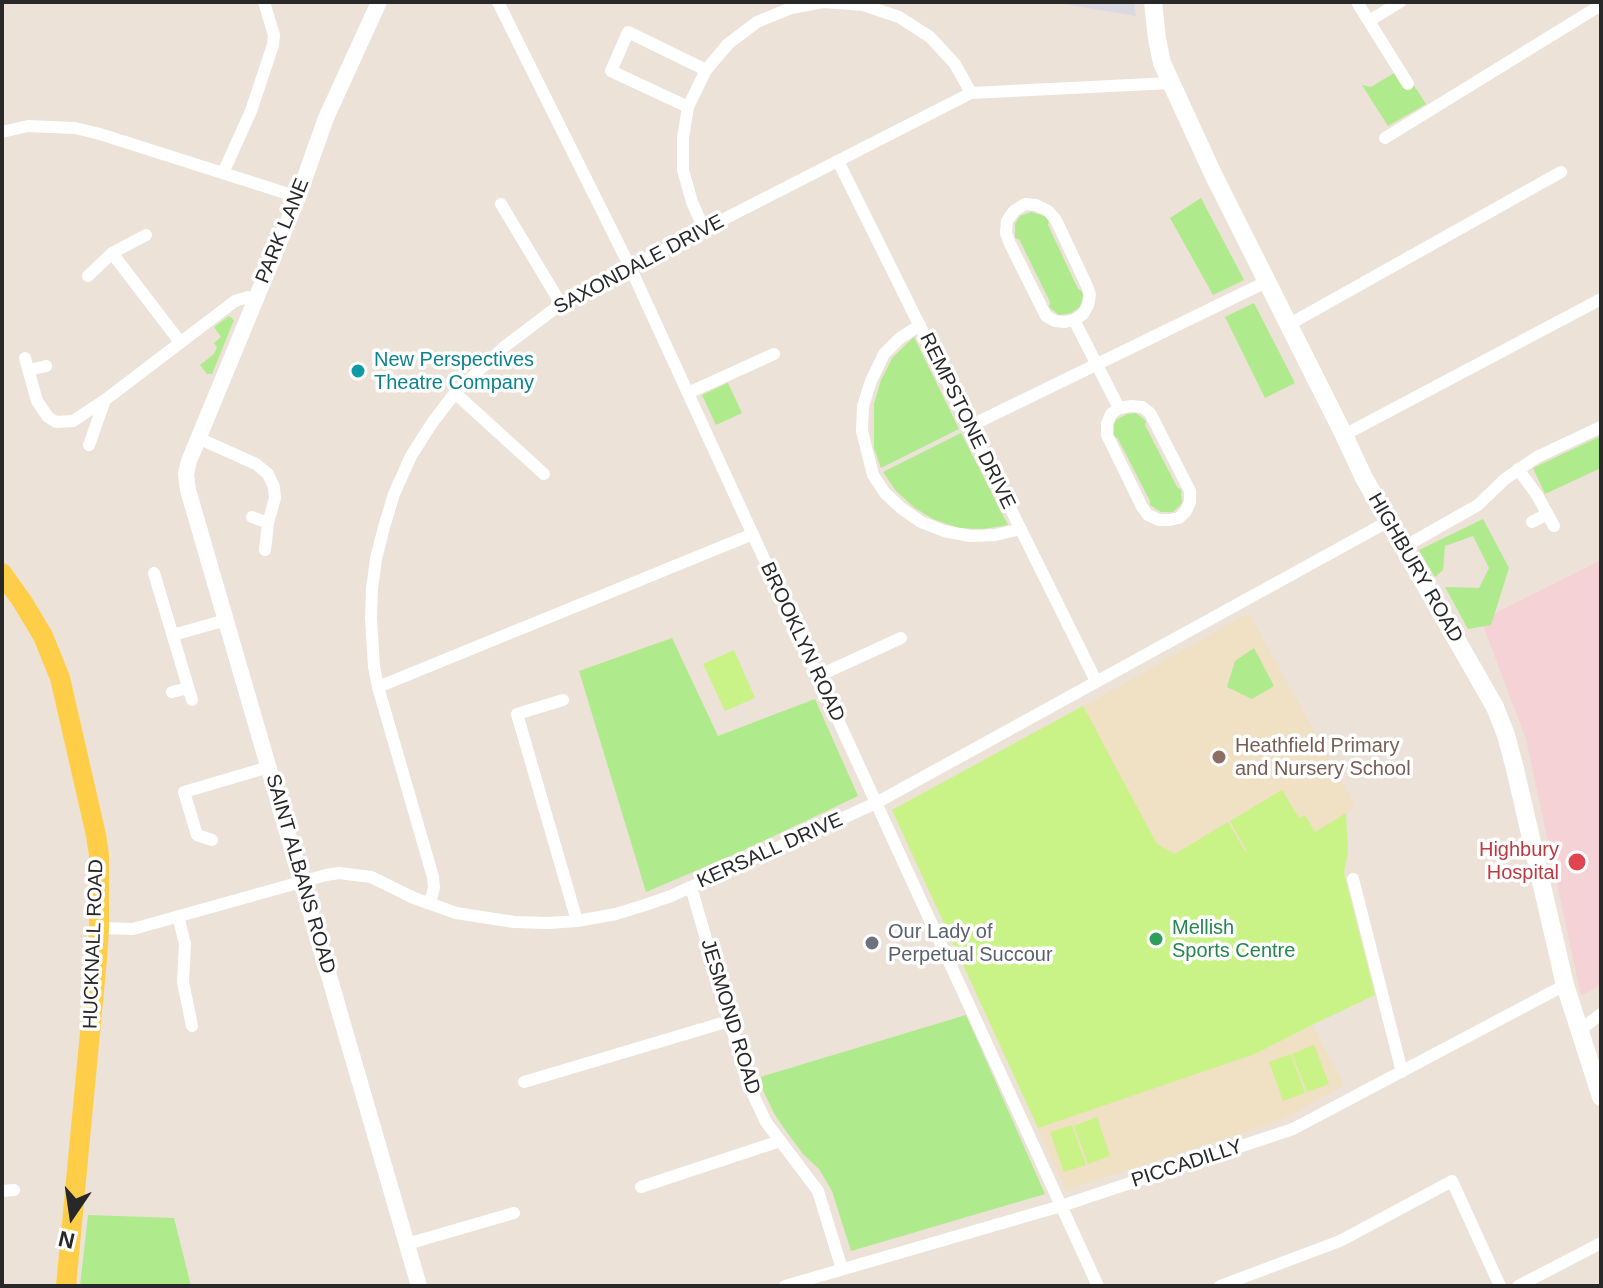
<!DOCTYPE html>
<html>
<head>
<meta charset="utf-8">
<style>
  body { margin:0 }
  #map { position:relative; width:1603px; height:1288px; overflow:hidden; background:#ece2d7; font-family:Helvetica,sans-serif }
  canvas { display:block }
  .frame { position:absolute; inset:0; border:4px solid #282828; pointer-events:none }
  .north { position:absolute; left:32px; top:1176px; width:80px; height:80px; -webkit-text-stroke:6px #fff; paint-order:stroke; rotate:193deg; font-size:22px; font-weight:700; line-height:32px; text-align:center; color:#282828 }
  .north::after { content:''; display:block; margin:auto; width:28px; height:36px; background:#282828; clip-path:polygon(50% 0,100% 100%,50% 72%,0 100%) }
</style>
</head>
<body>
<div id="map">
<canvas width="1603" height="1288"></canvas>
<div class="frame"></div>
<div class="north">N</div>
</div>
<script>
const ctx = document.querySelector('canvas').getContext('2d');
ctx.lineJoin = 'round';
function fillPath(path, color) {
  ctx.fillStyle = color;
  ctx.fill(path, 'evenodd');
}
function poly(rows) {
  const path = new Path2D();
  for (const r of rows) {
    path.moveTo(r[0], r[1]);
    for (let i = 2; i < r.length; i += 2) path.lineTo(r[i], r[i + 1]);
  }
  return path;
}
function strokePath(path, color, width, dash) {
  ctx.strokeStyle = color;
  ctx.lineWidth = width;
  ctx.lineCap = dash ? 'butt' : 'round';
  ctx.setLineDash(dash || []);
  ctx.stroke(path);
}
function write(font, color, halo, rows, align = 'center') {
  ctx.font = font + ' Helvetica,sans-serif';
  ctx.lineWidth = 7;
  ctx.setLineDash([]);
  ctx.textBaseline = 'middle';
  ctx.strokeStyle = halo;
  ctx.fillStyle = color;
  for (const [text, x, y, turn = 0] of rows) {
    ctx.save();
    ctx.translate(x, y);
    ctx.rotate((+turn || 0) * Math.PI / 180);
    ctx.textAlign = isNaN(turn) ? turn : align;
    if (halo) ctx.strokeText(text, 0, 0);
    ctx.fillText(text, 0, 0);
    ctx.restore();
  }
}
fillPath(poly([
  [1052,2,1134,2,1136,16]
]), '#dbd9e3');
fillPath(poly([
  [1249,613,1356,807,1315,832,1306,816,1193,883,1175,854,1157,844,1083,707],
  [1312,1025,1344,1085,1284,1119,1066,1190,1038,1128,1255,1054]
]), '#f0e0c4');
fillPath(poly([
  [1601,560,1601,985,1581,996,1526,739,1481,620]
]), '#f5d2d5');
fillPath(poly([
  [1394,73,1404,89,1413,84,1426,104,1388,126,1362,85,1371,87],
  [1201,198,1244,280,1213,295,1170,218],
  [1031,212,1045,216,1049,220,1048,225,1078,289,1082,291,1083,296,1080,307,1071,313,1059,315,1049,307,1050,302,1019,239,1015,238,1015,224,1020,216],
  [1254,303,1295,383,1265,398,1225,317],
  [229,316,234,320,212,374,207,374,200,365,214,354,217,347,214,343,221,337,214,327],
  [914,337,959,429,881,468,874,448,874,404,881,380,893,357],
  [728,383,742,413,716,425,702,395],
  [1136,413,1146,421,1145,425,1177,487,1181,490,1182,503,1173,512,1161,512,1150,505,1150,501,1118,439,1114,436,1114,425,1116,420,1127,414],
  [961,433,1008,525,983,529,959,528,933,519,915,508,896,491,883,472],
  [1601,436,1601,468,1545,494,1533,468],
  [1483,519,1509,568,1491,625,1468,629,1445,587,1479,588,1489,568,1473,536,1445,546,1443,570,1435,577,1419,550],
  [672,638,718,736,815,699,858,796,742,851,646,892,579,671],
  [1254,648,1274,686,1252,699,1227,687,1235,661],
  [966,1015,1045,1194,851,1251,832,1191,819,1169,803,1154,786,1131,775,1115,757,1078],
  [88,1215,174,1218,191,1286,80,1286]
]), '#afea8c');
fillPath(poly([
  [734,650,755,698,725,711,703,664],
  [1083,706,1157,844,1175,854,1228,822,1245,851,1247,851,1230,821,1282,790,1299,818,1305,815,1315,832,1346,813,1348,852,1344,873,1375,995,1312,1025,1255,1054,1038,1128,892,810],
  [1314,1045,1329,1084,1307,1092,1292,1054],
  [1291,1054,1305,1093,1283,1101,1269,1062],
  [1097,1117,1110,1156,1088,1164,1074,1126],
  [1072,1125,1086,1165,1064,1172,1050,1132]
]), '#c9f386');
strokePath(poly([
  [498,2,630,267,1098,1286],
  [1357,2,1408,84],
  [1369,21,1400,2],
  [688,107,611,71,628,32,706,70],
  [2,132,28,126,75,128,100,134,298,197],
  [1385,138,1601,5],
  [838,161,1096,681],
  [223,173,251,111,273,45,274,35,264,2],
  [501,204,561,304],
  [1025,204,1036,205,1048,211,1056,220,1087,286,1090,295,1088,305,1083,314,1074,320,1065,322,1055,321,1046,316,1010,244,1006,233,1007,221,1014,211,1025,204],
  [704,229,692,202,683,170,683,138,688,107,706,70,728,44,757,22,791,8,823,2,863,5,899,17,930,37,955,64,971,93],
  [112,253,180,342],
  [88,276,112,253,146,235],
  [1074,320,1119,408],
  [920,325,900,338,884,354,871,381,863,406,862,431,873,475,885,493,901,508,921,522,944,531,970,536,995,535,1021,529],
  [1288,325,1561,172],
  [25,358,37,401,48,417,56,422,73,421,105,400],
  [29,370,46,366],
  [455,393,544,474],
  [688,393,774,354],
  [1131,406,1142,407,1150,413,1190,491,1190,502,1186,511,1179,518,1170,520,1159,520,1148,515,1142,507,1107,435,1107,424,1111,414,1119,408,1131,406],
  [970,426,1266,282],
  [1344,435,1601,299],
  [198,438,256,464,268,474,274,487,275,498,268,523,265,550],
  [89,445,105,400,235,301,248,297,255,299],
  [1518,469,1537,495,1554,526],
  [252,517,268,523],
  [1532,522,1547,514],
  [1404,547,1478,505,1505,479,1537,457,1601,427],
  [154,573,192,700],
  [173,635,226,620],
  [818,676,901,638],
  [378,687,753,534],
  [172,692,188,688],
  [563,700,517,714,577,921],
  [212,840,197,835,184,792,269,767],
  [1353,879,1402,1072],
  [691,887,748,1084,766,1122,818,1191,842,1269],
  [430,904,434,887,433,877,378,687,374,667,371,618,372,589,376,559,384,527,394,494,411,456,432,423,455,393,504,347,561,304,630,267,971,93,1170,83],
  [178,916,185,944,183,982,192,1026],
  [99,928,133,929,326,875,339,873,371,877,414,898,456,913,514,922,548,923,577,921,616,914,645,905,671,896,876,803,1389,521],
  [1580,1030,1601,1014],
  [524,1082,729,1021],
  [641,1187,780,1141],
  [2,1191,14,1190],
  [407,1244,514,1213],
  [785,1286,1061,1206,1293,1129,1565,985],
  [1220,1286,1340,1241,1452,1181,1500,1286],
  [1518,1286,1601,1243]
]), '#fff', 12);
strokePath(poly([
  [379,2,326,118,298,197,189,461,186,474,188,490,419,1286]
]), '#fff', 16);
strokePath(poly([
  [1153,2,1157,39,1162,63,1213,174,1344,435,1364,478,1495,707,1506,735,1515,769,1565,985,1601,1097]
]), '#fff', 18);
strokePath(poly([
  [2,573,22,601,43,636,60,678,96,835,99,855,99,928,97,959,66,1286]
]), '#ffce49', 20);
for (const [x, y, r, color] of [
  [358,371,8,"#0f9aa8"],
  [1219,757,8,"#8d6e63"],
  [1577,862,10,"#e0444e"],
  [1156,939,8,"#2e9e5b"],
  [872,943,8,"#6b7280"]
]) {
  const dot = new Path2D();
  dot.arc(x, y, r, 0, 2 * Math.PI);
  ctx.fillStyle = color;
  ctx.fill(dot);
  strokePath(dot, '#fff', 3);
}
write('20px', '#282828', '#fff', [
  ["PARK LANE",283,231,-68],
  ["SAXONDALE DRIVE",639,265,-28],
  ["REMPSTONE DRIVE",967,421,64],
  ["HIGHBURY ROAD",1415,568,60],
  ["BROOKLYN ROAD",802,642,65],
  ["KERSALL DRIVE",770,851,-24],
  ["SAINT ALBANS ROAD",300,874,74],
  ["HUCKNALL ROAD",94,944,-88],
  ["JESMOND ROAD",730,1017,73],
  ["PICCADILLY",1187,1164,-18]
]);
write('20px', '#0d838f', '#fff', [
  ["New Perspectives",374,360],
  ["Theatre Company",374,383]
], 'left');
write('20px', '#785e54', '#fff', [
  ["Heathfield Primary",1235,746],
  ["and Nursery School",1235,769]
], 'left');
write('20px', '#be3a42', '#fff', [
  ["Highbury",1559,850],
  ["Hospital",1559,873]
], 'right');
write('20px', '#27864d', '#fff', [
  ["Mellish",1172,928],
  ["Sports Centre",1172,951]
], 'left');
write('20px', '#5b616d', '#fff', [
  ["Our Lady of",888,932],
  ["Perpetual Succour",888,955]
], 'left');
</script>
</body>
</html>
